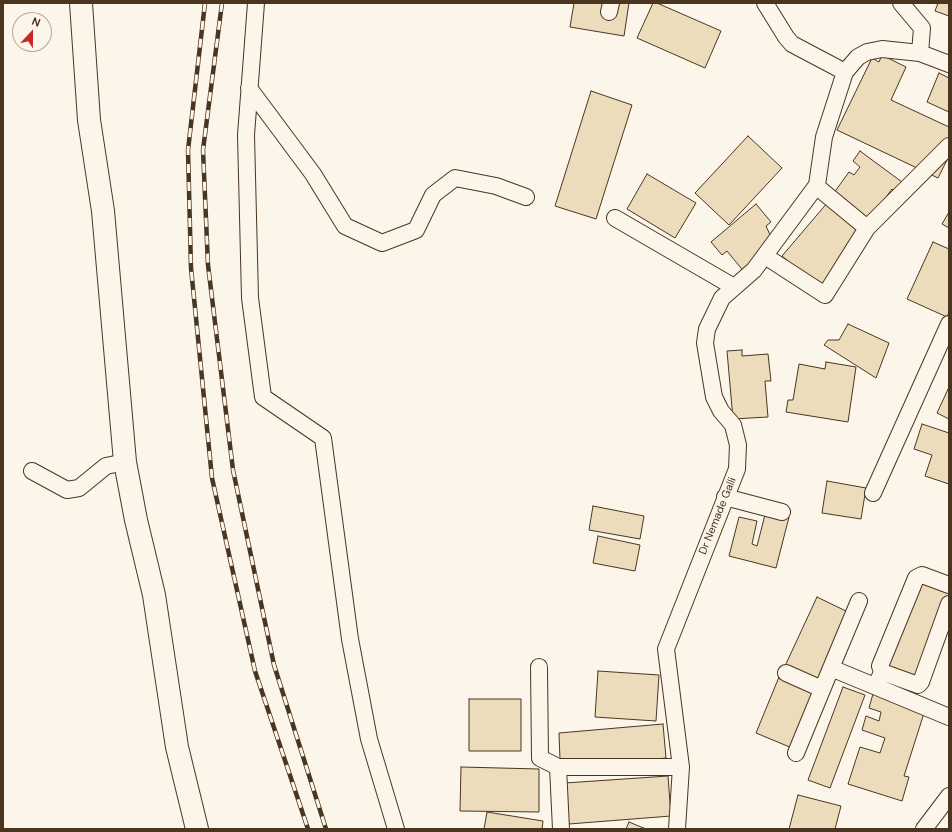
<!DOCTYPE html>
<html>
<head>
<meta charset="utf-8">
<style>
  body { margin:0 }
  #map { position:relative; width:952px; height:832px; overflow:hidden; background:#fbf6e9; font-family:"DM Sans",sans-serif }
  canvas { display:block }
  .frame { position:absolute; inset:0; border:4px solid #4a3520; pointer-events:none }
  .north { position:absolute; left:12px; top:12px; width:40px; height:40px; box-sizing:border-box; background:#fbf6e9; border:1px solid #b4a999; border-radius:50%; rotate:22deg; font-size:11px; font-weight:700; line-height:16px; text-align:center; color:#4a3520 }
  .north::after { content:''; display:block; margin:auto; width:14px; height:18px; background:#c62828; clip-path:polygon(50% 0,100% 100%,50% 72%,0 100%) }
</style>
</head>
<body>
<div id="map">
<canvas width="952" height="832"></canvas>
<div class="frame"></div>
<div class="north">N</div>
</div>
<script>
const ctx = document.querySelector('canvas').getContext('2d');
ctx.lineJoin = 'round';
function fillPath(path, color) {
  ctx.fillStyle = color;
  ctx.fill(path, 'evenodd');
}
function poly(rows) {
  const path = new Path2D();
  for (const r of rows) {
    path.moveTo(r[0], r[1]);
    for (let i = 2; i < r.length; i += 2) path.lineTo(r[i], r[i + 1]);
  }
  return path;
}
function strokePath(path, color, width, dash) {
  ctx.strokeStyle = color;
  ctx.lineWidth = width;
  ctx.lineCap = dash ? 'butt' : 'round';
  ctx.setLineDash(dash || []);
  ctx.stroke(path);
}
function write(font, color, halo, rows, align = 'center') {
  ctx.font = font + ' "DM Sans",sans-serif';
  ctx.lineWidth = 3;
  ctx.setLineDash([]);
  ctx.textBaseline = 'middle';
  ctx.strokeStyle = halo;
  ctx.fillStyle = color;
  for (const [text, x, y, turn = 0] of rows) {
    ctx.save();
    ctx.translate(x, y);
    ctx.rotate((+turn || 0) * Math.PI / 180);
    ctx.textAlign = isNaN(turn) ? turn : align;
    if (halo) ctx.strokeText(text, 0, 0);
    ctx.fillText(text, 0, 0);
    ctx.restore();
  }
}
const building = poly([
  [574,3,629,3,624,36,570,27,574,3],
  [653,3,657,3,721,31,705,68,637,38,653,3],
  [938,3,949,3,949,16,935,11,938,3],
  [882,55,906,67,891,100,949,127,949,156,938,178,837,130,872,58,879,62,882,55],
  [939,73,949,78,949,112,927,102,939,73],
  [591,91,632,105,596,219,555,206,591,91],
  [748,136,782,168,729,225,695,193,748,136],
  [860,151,902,182,895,192,892,189,867,223,831,197,849,172,854,175,860,167,853,161,860,151],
  [647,174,696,203,675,238,627,209,647,174],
  [828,202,870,237,824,291,782,256,828,202],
  [756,204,771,222,766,226,771,237,745,273,727,251,722,255,711,242,756,204],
  [949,212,949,228,942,224,949,212],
  [933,242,949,249,949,312,947,317,907,299,933,242],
  [848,324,889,343,876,378,824,345,828,340,839,340,848,324],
  [742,350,742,356,768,354,771,381,765,381,768,417,733,419,727,351,742,350],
  [826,362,856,367,848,422,786,412,788,400,793,400,799,364,825,369,826,362],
  [949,387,949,419,937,413,949,387],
  [922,424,949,433,949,484,925,476,932,455,914,449,922,424],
  [827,481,866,488,861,519,822,513,827,481],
  [593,506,644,516,640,539,589,530,593,506],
  [766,511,789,517,776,568,729,556,739,517,757,521,752,544,757,546,766,511],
  [598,536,640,545,635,571,593,563,598,536],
  [919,578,949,590,949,595,915,682,884,670,919,578],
  [817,597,850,613,819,681,785,666,817,597],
  [598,671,659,675,656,721,595,717,598,671],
  [779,677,815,692,792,748,756,733,779,677],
  [843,687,865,695,830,788,808,780,843,687],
  [873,694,925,710,904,776,909,777,902,801,848,784,860,747,880,753,885,738,862,730,866,716,879,721,881,712,869,708,873,694],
  [469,699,521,699,521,751,469,751,469,699],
  [663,724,666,758,616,764,560,760,559,733,663,724],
  [461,767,539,769,539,812,460,811,461,767],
  [668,776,671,816,569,824,565,783,668,776],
  [798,795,841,806,835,829,789,829,798,795],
  [487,812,543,821,542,829,484,829,487,812],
  [629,822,646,829,626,829,629,822]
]);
fillPath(building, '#ecdcbc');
strokePath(building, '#4a3520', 1);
const street = poly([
  [256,3,246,135,250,298,263,397,323,438,350,639,369,739,396,829],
  [765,3,786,37,792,44,845,72],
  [901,3,922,28,920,53],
  [609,12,611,3],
  [249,88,313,174,345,226,382,243,416,230,433,195,455,178,496,186,526,197],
  [816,186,867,228],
  [615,218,734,287],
  [765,256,825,295,867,228,949,146],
  [32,471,67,490,79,488,106,466,125,462],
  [873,493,949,324],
  [725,497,782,512],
  [539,667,540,758,558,767,681,767],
  [831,668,859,601],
  [882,672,918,685,921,682,949,604],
  [786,673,822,689],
  [876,686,882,672,880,666,916,578,922,575,949,585],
  [796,753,831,668,949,717],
  [558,767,561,829],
  [677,829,681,767,666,649,737,469,738,445,733,425,721,411,714,397,705,343,707,329,722,298,754,270,817,185,824,137,845,72,858,57,867,52,882,49,920,53,949,64],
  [924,829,949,796]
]);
const secondary = poly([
  [81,3,89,120,103,211,125,462,136,520,154,595,177,747,197,829]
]);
strokePath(street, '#4a3520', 18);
strokePath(secondary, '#4a3520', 24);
strokePath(street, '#fbf6e9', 16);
strokePath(secondary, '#fbf6e9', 22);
const rail = poly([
  [205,3,188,150,191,268,212,478,255,671,308,829],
  [222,3,203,150,208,265,233,470,274,665,326,829]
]);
strokePath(rail, '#4a3520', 4.5);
strokePath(rail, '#fbf6e9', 3, [9]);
write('11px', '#4a3520', '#fbf6e9', [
  ["Dr Nemade Galli",718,516,-68]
]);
</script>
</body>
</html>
